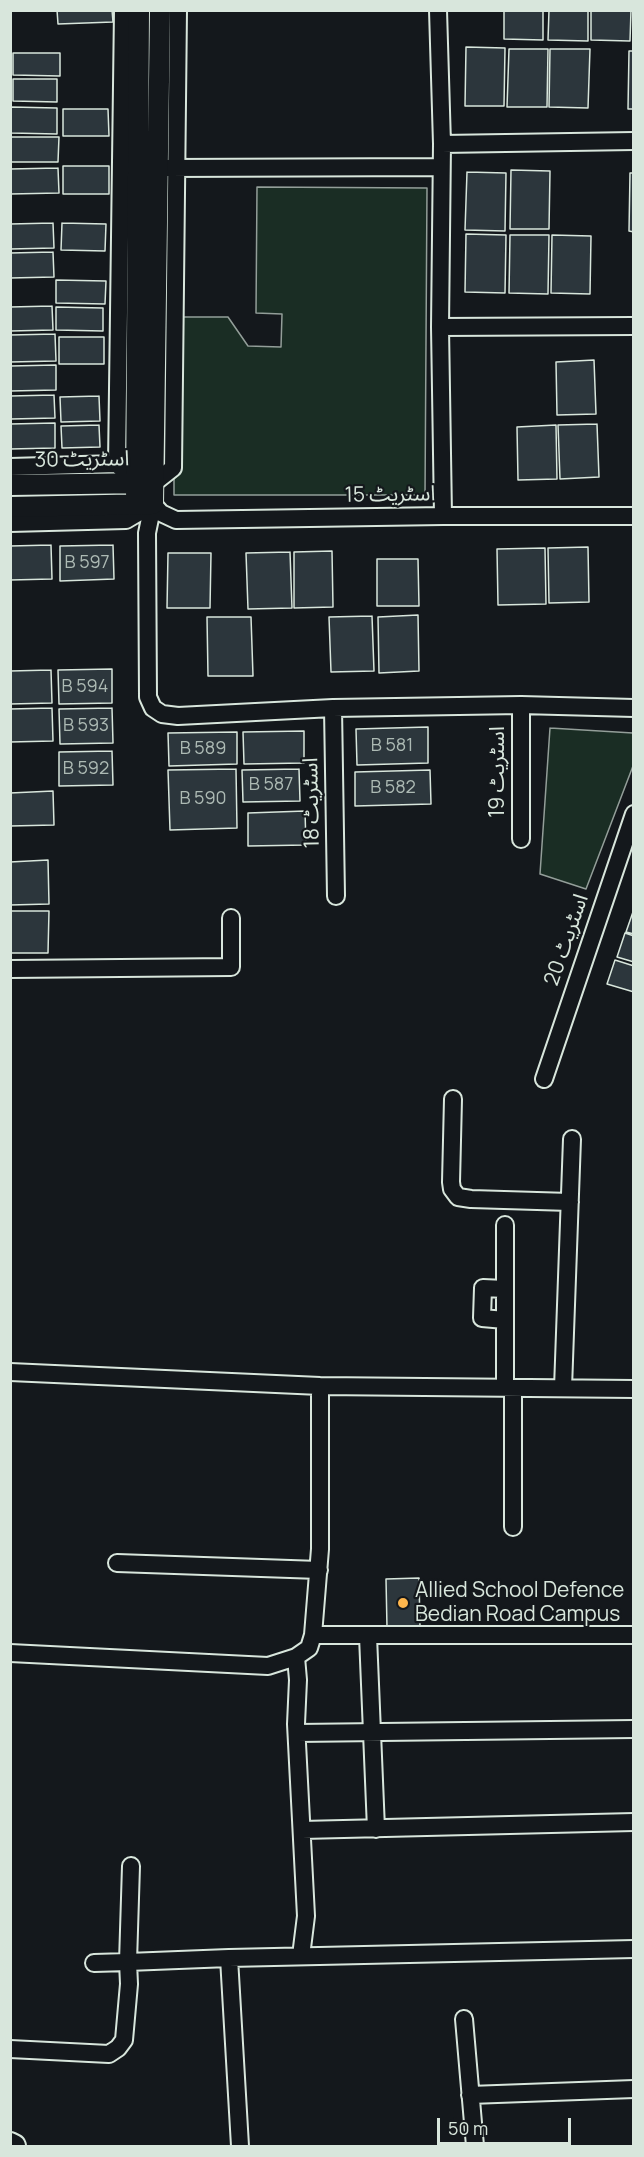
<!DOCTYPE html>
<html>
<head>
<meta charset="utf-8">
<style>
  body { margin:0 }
  #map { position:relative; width:644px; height:2157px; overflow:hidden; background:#14181c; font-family:Manrope,sans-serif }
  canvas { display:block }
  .frame { position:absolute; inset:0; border:12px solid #d8e6dc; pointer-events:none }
  .scale { position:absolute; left:437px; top:2118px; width:134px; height:27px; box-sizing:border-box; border:3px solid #d8e6dc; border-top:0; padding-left:8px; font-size:18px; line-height:21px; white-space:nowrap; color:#d8e6dc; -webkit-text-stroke:4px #14181c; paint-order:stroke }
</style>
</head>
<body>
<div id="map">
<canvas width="644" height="2157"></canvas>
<div class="frame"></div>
<div class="scale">50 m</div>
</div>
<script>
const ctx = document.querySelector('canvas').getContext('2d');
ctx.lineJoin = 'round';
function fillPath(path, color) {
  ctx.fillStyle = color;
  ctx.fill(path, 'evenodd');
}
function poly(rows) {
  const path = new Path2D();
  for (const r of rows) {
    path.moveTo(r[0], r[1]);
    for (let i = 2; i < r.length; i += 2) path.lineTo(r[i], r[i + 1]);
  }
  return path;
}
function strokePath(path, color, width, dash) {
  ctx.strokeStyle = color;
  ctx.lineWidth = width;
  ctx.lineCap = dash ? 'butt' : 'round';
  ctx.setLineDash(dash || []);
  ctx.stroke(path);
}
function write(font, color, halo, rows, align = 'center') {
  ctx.font = font + ' Manrope,"Noto Sans Arabic",sans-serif';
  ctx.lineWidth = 4.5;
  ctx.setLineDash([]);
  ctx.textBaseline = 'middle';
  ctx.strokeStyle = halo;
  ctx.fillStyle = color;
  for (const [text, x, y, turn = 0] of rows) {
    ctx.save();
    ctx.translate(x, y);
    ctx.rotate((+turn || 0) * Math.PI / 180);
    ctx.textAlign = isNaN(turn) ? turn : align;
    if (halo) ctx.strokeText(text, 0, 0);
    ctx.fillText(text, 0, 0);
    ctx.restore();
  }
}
const green = poly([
  [257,187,427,188,425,495,174,495,174,317,228,317,248,346,281,347,282,314,256,313,257,187],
  [550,728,633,733,633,766,586,889,540,874,550,728]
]);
fillPath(green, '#1a2d24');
strokePath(green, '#939e99', 1.5);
const building = poly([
  [57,10,112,10,113,22,58,24,57,10],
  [504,10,543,10,543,40,504,39,504,10],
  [549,10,588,10,588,41,548,40,549,10],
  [591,10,631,10,630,41,591,40,591,10],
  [466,47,505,48,504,106,465,106,466,47],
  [509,49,548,49,547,107,507,107,509,49],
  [550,49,590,49,588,108,549,107,550,49],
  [629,51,634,51,634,109,628,109,629,51],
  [13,53,60,53,60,76,13,75,13,53],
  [13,79,57,79,57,102,13,101,13,79],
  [11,107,57,108,57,134,11,133,11,107],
  [63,109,108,109,109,136,63,136,63,109],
  [10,137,59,137,58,162,10,162,10,137],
  [63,166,109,166,109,194,63,194,63,166],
  [58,168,59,193,10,194,10,169,58,168],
  [511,170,550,171,549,229,510,229,511,170],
  [467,172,506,173,505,231,465,230,467,172],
  [630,173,634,173,634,232,629,231,630,173],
  [53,223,54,248,10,249,10,224,53,223],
  [62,223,106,224,105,251,61,250,62,223],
  [466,234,506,235,505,293,465,292,466,234],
  [510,235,549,235,548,294,509,293,510,235],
  [552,235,591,236,590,294,551,293,552,235],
  [53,252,54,277,10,278,10,253,53,252],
  [56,280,106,281,105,304,56,303,56,280],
  [52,306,53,330,10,331,10,307,52,306],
  [56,307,103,308,103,331,56,330,56,307],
  [55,334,56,361,10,362,10,335,55,334],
  [59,337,104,337,104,364,59,364,59,337],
  [594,360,596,414,557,415,556,362,594,360],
  [56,365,56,390,10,391,10,366,56,365],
  [54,395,55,418,11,419,10,396,54,395],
  [99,396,100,421,61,422,60,397,99,396],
  [55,423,55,448,10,449,10,424,55,423],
  [597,424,599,477,560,479,558,425,597,424],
  [99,425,100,447,62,448,61,426,99,425],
  [556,425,557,479,518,480,517,427,556,425],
  [51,545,52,579,10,580,10,546,51,545],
  [113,545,114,579,60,581,60,546,113,545],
  [588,547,589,602,549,603,548,548,588,547],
  [545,548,546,604,498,605,497,549,545,548],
  [332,551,333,607,294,608,294,552,332,551],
  [290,552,292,608,248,609,246,553,290,552],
  [168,553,211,553,210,608,167,608,168,553],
  [377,559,418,559,419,606,377,606,377,559],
  [418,615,419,671,379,673,378,617,418,615],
  [372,616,374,671,331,672,329,617,372,616],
  [207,617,251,617,253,676,208,676,207,617],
  [112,669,112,703,59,704,58,670,112,669],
  [51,670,52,703,10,704,10,671,51,670],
  [52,708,53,741,10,742,10,709,52,708],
  [112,708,113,743,60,744,59,709,112,708],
  [428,727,428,763,357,765,356,729,428,727],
  [304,731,304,763,244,764,243,732,304,731],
  [237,732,237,764,169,766,168,733,237,732],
  [112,751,113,785,59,786,59,752,112,751],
  [236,769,237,828,170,830,168,770,236,769],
  [299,769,300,801,243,802,242,770,299,769],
  [430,770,431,804,355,806,355,772,430,770],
  [53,791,54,825,10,826,10,793,53,791],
  [305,811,306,845,248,846,248,813,305,811],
  [48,860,49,904,10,905,10,862,48,860],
  [634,909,634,934,626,932,634,909],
  [10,911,49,911,48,953,10,953,10,911],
  [625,933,634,936,634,962,617,957,625,933],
  [615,960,634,966,634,992,607,984,615,960],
  [419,1578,420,1627,387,1628,386,1579,419,1578]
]);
fillPath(building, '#2c363c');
strokePath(building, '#d8e6dc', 1.5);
const minor = poly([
  [123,10,117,464,137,484],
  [438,10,442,144,440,327,443,516],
  [442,144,634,141],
  [166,168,441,167],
  [440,327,634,326],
  [10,467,117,464],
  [154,483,173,468,178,10],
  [153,504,147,533,148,697,153,708,162,714,178,716,333,708,521,705,634,708],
  [153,504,161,513,176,520,443,516,634,516],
  [10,523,126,520,153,504],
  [521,705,521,839],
  [333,708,336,896],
  [10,969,231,967,231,918],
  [544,1079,634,814],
  [453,1099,451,1182,452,1189,458,1197,471,1199,570,1202],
  [505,1289,483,1288,482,1318,505,1320],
  [10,1372,320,1386,634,1389],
  [505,1387,505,1225],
  [563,1388,572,1139],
  [513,1527,513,1388],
  [117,1563,319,1570],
  [313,1635,634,1635],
  [368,1636,376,1829],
  [10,1653,268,1666,296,1657],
  [297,1733,634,1729],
  [302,1830,634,1822],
  [301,1956,306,1916,296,1724,298,1680,296,1657,309,1648,313,1635,320,1549,320,1386],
  [229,1958,634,1949],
  [94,1963,128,1962,131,1866],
  [464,2019,475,2146],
  [10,2049,109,2054,118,2048,124,2040,129,1984,128,1962,229,1958,240,2146],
  [470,2095,634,2089]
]);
const tertiary = poly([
  [10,485,148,483],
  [136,504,139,10],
  [10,507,153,504,160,10]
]);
const secondary = poly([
  [10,2144,14,2146]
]);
strokePath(minor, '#d8e6dc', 20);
strokePath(tertiary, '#d8e6dc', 22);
strokePath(secondary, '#d8e6dc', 26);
strokePath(minor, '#14181c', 16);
strokePath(tertiary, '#14181c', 20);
strokePath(secondary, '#14181c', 22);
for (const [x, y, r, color] of [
  [403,1603,6,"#ffb74d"]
]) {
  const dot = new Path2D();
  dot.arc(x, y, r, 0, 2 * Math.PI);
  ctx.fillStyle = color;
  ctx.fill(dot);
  strokePath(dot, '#14181c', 2);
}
write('18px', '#adbab4', null, [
  ["B 597",87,563],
  ["B 594",85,687],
  ["B 593",86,726],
  ["B 581",392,746],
  ["B 589",203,749],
  ["B 592",86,769],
  ["B 587",271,785],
  ["B 582",393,788],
  ["B 590",203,799]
]);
write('21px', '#d8e6dc', '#14181c', [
  ["اسٹریٹ 30",82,460,-1],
  ["اسٹریٹ 15",390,495,-1],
  ["اسٹریٹ 19",498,772,-90],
  ["اسٹریٹ 18",312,803,-91],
  ["اسٹریٹ 20",567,940,-71]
]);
write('21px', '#d8e6dc', '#14181c', [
  ["Allied School Defence",415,1591],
  ["Bedian Road Campus",415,1615]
], 'left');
</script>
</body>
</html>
